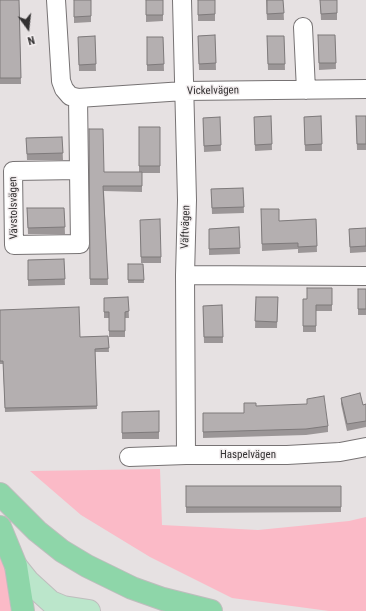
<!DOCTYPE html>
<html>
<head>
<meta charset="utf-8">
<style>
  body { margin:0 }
  #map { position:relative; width:366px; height:611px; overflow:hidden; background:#e6e1e2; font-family:"Roboto Condensed",sans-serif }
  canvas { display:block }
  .north { position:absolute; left:8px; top:8px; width:40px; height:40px; -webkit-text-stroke:3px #f3eeef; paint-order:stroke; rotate:165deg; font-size:11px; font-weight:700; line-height:16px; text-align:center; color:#333132 }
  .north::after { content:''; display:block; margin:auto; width:14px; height:18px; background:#333132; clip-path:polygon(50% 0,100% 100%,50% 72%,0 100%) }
</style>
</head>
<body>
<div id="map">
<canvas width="366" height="611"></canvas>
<div class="north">N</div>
</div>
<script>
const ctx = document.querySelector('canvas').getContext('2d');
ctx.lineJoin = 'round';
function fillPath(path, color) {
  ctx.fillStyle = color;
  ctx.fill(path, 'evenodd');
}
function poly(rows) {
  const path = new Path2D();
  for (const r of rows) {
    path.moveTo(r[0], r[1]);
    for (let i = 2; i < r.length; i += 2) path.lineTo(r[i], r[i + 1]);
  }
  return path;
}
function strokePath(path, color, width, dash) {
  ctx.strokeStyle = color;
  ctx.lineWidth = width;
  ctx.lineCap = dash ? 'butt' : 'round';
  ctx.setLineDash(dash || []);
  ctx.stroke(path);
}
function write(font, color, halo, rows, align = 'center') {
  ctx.font = font + ' "Roboto Condensed",sans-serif';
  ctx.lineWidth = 3;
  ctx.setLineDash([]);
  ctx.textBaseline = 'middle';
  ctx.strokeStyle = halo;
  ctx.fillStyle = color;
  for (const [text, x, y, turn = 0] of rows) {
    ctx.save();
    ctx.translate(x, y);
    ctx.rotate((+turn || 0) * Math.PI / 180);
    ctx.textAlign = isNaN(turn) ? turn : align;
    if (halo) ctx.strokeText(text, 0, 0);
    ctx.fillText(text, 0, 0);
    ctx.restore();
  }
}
fillPath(poly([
  [160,469,162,525,258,530,349,521,366,517,366,611,329,611,232,598,150,557,81,515,30,471],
  [0,551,5,564,11,611,0,611]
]), '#fbbac7');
const minor = poly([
  [56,0,61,81,64,89,70,96,78,98,184,91,366,89],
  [182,0,187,200,185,275,186,455],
  [303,27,306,90],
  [78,98,79,170,80,244,14,245,13,171,79,170],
  [185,275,366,276],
  [129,457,186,455,287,455,340,452,366,447]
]);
const major = poly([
  [16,566,28,581,51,602,63,607,89,611]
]);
const highway = poly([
  [0,494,37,531,62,551,87,566,132,588,163,599,211,611],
  [0,527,16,566,23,611]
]);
strokePath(minor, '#777374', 20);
strokePath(major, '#bebdbd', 24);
strokePath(highway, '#bebdbd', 24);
strokePath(minor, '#fff', 18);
strokePath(major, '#bbe6cb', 22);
strokePath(highway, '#8ed6a9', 22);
fillPath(poly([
  [0,0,19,0,21,84,0,84],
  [74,0,91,0,91,22,74,23],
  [146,0,163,0,163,21,146,22],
  [198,0,215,0,215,21,198,21],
  [266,0,283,0,284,20,267,20],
  [320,0,337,0,337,20,321,20],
  [215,35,216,70,199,70,198,36],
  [318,35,335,35,336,69,319,70],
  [95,36,96,71,79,71,78,37],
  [267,36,284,36,285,70,268,70],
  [147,37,163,37,164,71,147,71],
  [271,116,272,150,255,151,254,117],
  [321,116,322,151,305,151,304,117],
  [356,116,366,116,366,150,357,150],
  [220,117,221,151,204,152,203,118],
  [139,127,160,127,160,173,142,173,142,192,104,191,108,285,90,285,89,129,104,172,139,172],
  [62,137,63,160,27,160,26,138],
  [243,188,244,213,212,214,211,189],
  [27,208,64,208,65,234,28,234],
  [261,209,279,221,316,219,317,252,298,253,298,249,262,251],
  [140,220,161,257,161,263,141,263],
  [239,227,240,254,209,255,209,229],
  [366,228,366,252,350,253,349,229],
  [64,259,65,285,28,286,28,260],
  [128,264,143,264,144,283,128,283],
  [332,288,332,311,316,311,316,332,303,332,303,299,307,299],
  [358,289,366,289,366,315,358,315],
  [128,297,129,318,125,318,125,337,109,337,109,318,104,318,104,298],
  [256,297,278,297,277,328,255,328],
  [222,305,223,343,204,343,203,306],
  [0,310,80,337,108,336,109,352,95,352,97,409,5,412,3,364,0,364],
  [341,398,363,405,366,404,366,427,347,431,341,404],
  [307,399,328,426,328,432,306,435,203,438,203,413,244,413,256,406,307,405],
  [159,411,159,439,122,439,122,412],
  [186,486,341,486,341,512,186,513]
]), '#9b9697');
const building = poly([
  [0,0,19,0,21,78,0,78,0,0],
  [74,0,91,0,91,16,74,17,74,0],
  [146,0,163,0,163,15,146,15,146,0],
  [198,0,215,0,215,14,198,15,198,0],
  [267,0,283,0,284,13,267,14,267,0],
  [320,0,337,0,337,13,321,14,320,0],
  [215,35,216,63,199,64,198,36,215,35],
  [318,35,335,35,336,63,319,63,318,35],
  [95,36,96,64,79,65,78,37,95,36],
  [267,36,284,36,285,64,268,64,267,36],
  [147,37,163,37,164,64,147,65,147,37],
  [271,116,272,144,255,145,254,117,271,116],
  [321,116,322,144,305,145,304,117,321,116],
  [356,116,366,116,366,144,357,144,356,116],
  [220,117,221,145,204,146,203,118,220,117],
  [139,127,160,127,160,166,139,166,139,127],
  [89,129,103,129,104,172,142,172,142,186,103,186,108,279,90,279,89,129],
  [62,137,63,153,27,154,26,138,62,137],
  [243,188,244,207,212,208,211,189,243,188],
  [27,208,64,208,65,227,28,228,27,208],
  [261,209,279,209,279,221,316,219,317,246,298,247,298,243,262,244,261,209],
  [160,219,161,257,141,257,140,220,160,219],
  [239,227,240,248,209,249,209,229,239,227],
  [366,228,366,246,350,247,349,229,366,228],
  [64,259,65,279,28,280,28,260,64,259],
  [128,264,143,264,144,280,128,280,128,264],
  [307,288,332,288,332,305,316,305,316,326,303,326,303,299,307,299,307,288],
  [358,289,366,289,366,309,358,309,358,289],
  [128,297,129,311,125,312,125,331,109,331,109,312,104,312,104,298,128,297],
  [256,297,278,297,277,322,255,321,256,297],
  [222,305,223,337,204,337,203,306,222,305],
  [79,307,80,337,108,336,109,348,95,349,97,406,5,408,3,361,0,361,0,310,79,307],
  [360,393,363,405,366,404,366,421,347,424,341,398,360,393],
  [324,396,328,426,306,429,203,432,203,413,244,413,244,403,256,403,256,406,307,404,307,399,324,396],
  [159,411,159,432,122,433,122,412,159,411],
  [186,486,341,486,341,507,186,507,186,486]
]);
fillPath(building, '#b4afb0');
strokePath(building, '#7e7a7b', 1);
write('11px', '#333132', '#f3eeef', [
  ["Vickelvägen",213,91,-1],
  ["Vävstolsvägen",14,208,-91],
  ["Väftvägen",186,227,-88],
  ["Haspelvägen",248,455]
]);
</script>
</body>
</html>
